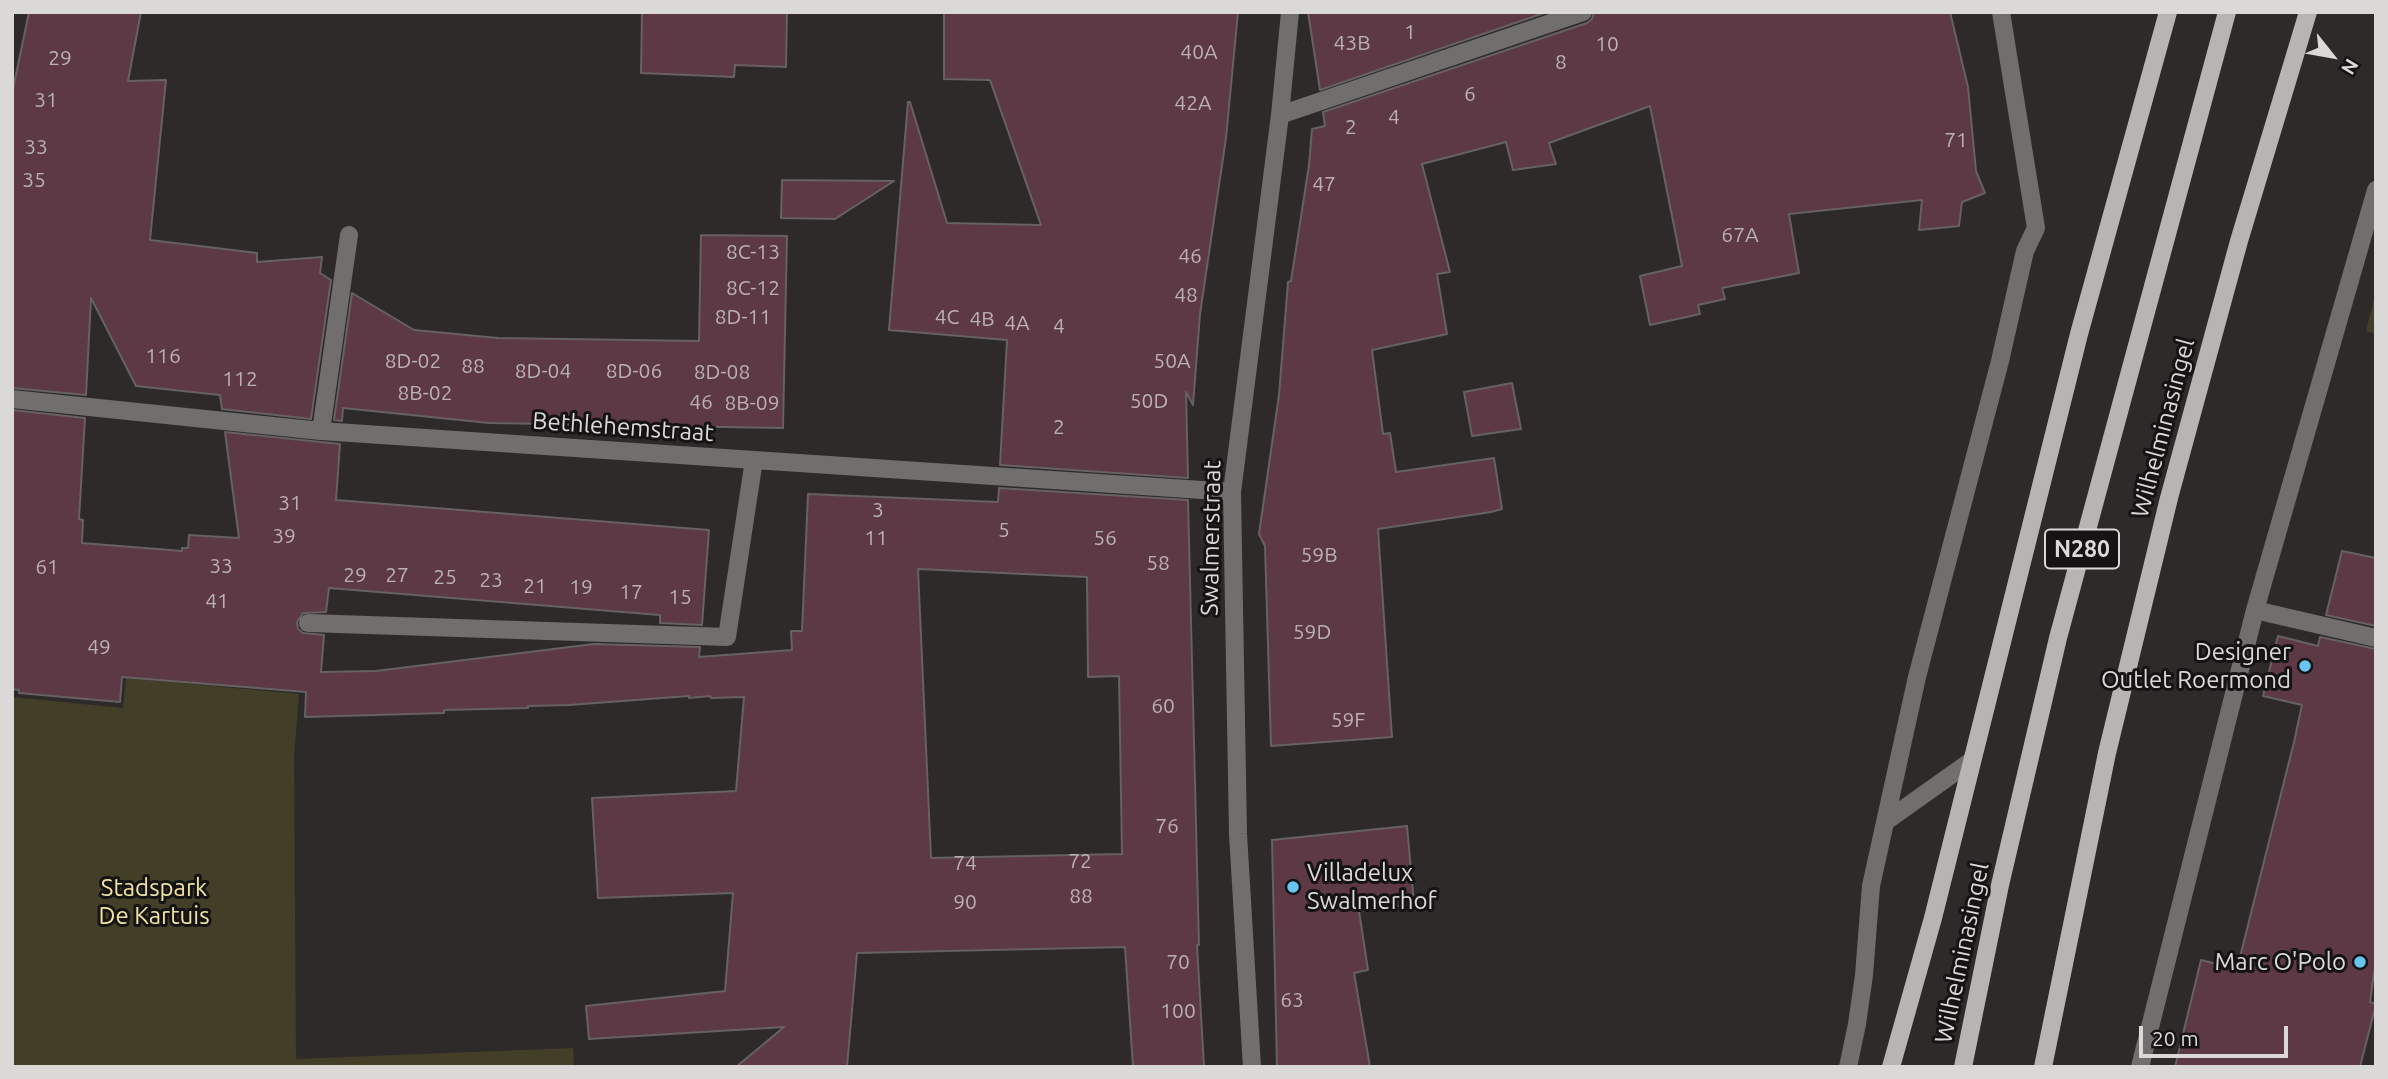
<!DOCTYPE html>
<html>
<head>
<meta charset="utf-8">
<style>
  body { margin:0 }
  #map { position:relative; width:2388px; height:1079px; overflow:hidden; background:#2e2a29; font-family:Ubuntu,sans-serif }
  canvas { display:block }
  .frame { position:absolute; inset:0; border:14px solid #dbd8d8; pointer-events:none }
  .north { position:absolute; left:2297px; top:21px; width:70px; height:70px; -webkit-text-stroke:5px #151313; paint-order:stroke; rotate:121deg; font-size:19px; font-weight:700; line-height:28px; text-align:center; color:#dbd8d8 }
  .north::after { content:''; display:block; margin:auto; width:24px; height:32px; background:#dbd8d8; clip-path:polygon(50% 0,100% 100%,50% 72%,0 100%) }
  .scale { position:absolute; left:2139px; top:1026px; width:149px; height:32px; box-sizing:border-box; border:4px solid #dbd8d8; border-top:0; padding-left:9px; font-size:21px; line-height:24px; white-space:nowrap; color:#dbd8d8; -webkit-text-stroke:5px #151313; paint-order:stroke }
</style>
</head>
<body>
<div id="map">
<canvas width="2388" height="1079"></canvas>
<div class="frame"></div>
<div class="north">N</div>
<div class="scale">20 m</div>
</div>
<script>
const ctx = document.querySelector('canvas').getContext('2d');
ctx.lineJoin = 'round';
function fillPath(path, color) {
  ctx.fillStyle = color;
  ctx.fill(path, 'evenodd');
}
function poly(rows) {
  const path = new Path2D();
  for (const r of rows) {
    path.moveTo(r[0], r[1]);
    for (let i = 2; i < r.length; i += 2) path.lineTo(r[i], r[i + 1]);
  }
  return path;
}
function strokePath(path, color, width, dash) {
  ctx.strokeStyle = color;
  ctx.lineWidth = width;
  ctx.lineCap = dash ? 'butt' : 'round';
  ctx.setLineDash(dash || []);
  ctx.stroke(path);
}
function write(font, color, halo, rows, align = 'center') {
  ctx.font = font + ' Ubuntu,sans-serif';
  ctx.lineWidth = 6;
  ctx.setLineDash([]);
  ctx.textBaseline = 'middle';
  ctx.strokeStyle = halo;
  ctx.fillStyle = color;
  for (const [text, x, y, turn = 0] of rows) {
    ctx.save();
    ctx.translate(x, y);
    ctx.rotate((+turn || 0) * Math.PI / 180);
    ctx.textAlign = isNaN(turn) ? turn : align;
    if (halo) ctx.strokeText(text, 0, 0);
    ctx.fillText(text, 0, 0);
    ctx.restore();
  }
}
fillPath(poly([
  [2376,291,2376,334,2366,331],
  [126,678,299,694,294,756,296,1059,573,1048,574,1067,12,1067,12,697,123,708]
]), '#433e28');
const building = poly([
  [29,12,141,12,128,81,166,80,150,240,257,253,257,262,322,257,320,273,331,280,311,419,222,409,220,395,136,386,91,298,86,395,12,388,12,94,29,12],
  [642,12,787,12,786,67,735,65,734,77,641,73,642,12],
  [944,12,1238,12,1226,138,1200,314,1193,405,1186,392,1188,478,1000,465,1007,340,889,330,908,102,910,102,947,223,1041,225,990,80,944,79,944,12],
  [1308,12,1547,12,1320,90,1308,12],
  [1594,12,1950,12,1968,87,1976,171,1985,193,1962,202,1959,226,1919,230,1922,200,1789,214,1799,273,1722,288,1725,299,1698,305,1700,314,1650,325,1640,276,1682,266,1650,106,1549,143,1556,164,1513,170,1506,142,1422,164,1450,272,1437,274,1447,334,1372,350,1383,434,1390,433,1396,472,1494,458,1502,509,1491,512,1378,529,1392,737,1271,746,1265,546,1259,534,1279,395,1288,282,1291,281,1309,165,1312,129,1325,126,1323,112,1587,23,1592,19,1594,12],
  [782,180,894,181,835,219,781,218,782,180],
  [701,235,787,236,783,428,489,423,343,408,342,421,334,420,352,293,414,330,498,338,699,341,701,235],
  [1512,383,1521,429,1472,436,1464,392,1512,383],
  [12,410,85,418,79,519,83,520,82,543,182,551,182,548,188,548,189,535,239,538,225,432,340,444,336,500,709,530,702,625,660,623,660,615,329,588,326,612,303,613,297,622,298,629,303,633,324,635,321,672,376,671,594,644,700,647,699,657,792,650,791,631,802,631,808,494,998,502,999,488,1188,500,1199,945,1197,945,1204,1067,1133,1067,1125,947,857,953,847,1067,736,1067,784,1027,589,1039,586,1006,725,991,733,893,598,898,592,798,736,791,744,697,711,698,710,696,689,698,689,696,569,705,528,706,528,708,444,710,444,713,305,717,306,692,122,677,120,702,19,693,19,690,12,689,12,410],
  [918,569,1087,577,1088,677,1119,676,1122,854,931,858,918,569],
  [2342,551,2376,558,2376,626,2326,615,2342,551],
  [2278,636,2318,646,2320,637,2376,649,2376,959,2370,1002,2376,1004,2360,1067,2175,1067,2201,960,2237,969,2294,742,2302,705,2263,696,2278,636],
  [1407,826,1414,904,1359,911,1368,970,1354,973,1370,1067,1277,1067,1272,840,1407,826]
]);
fillPath(building, '#5c3944');
strokePath(building, '#666162', 2);
strokePath(poly([
  [1280,115,1583,12],
  [12,399,321,431,1232,492],
  [321,431,349,235],
  [2255,610,2376,638],
  [308,623,727,637,754,460],
  [1885,822,1971,761],
  [1252,1067,1238,834,1232,492,1280,115,1290,12],
  [1848,1067,1857,1024,1864,975,1871,886,1917,677,2000,361,2025,251,2036,228,2001,12],
  [2140,1067,2255,610,2376,190]
]), '#716f6e', 18);
strokePath(poly([
  [1891,1067,1933,918,2079,334,2168,12],
  [1963,1067,2000,885,2058,638,2227,12],
  [2043,1067,2107,753,2169,498,2239,241,2308,12]
]), '#b7b4b1', 18);
for (const [x, y, r, color] of [
  [2305,666,7,"#68c4f0"],
  [1293,887,7,"#68c4f0"],
  [2360,962,7,"#68c4f0"]
]) {
  const dot = new Path2D();
  dot.arc(x, y, r, 0, 2 * Math.PI);
  ctx.fillStyle = color;
  ctx.fill(dot);
  strokePath(dot, '#151313', 2.5);
}
write('21px', '#bbb0b3', null, [
  ["1",1410,32],
  ["43B",1352,43],
  ["10",1607,44],
  ["40A",1199,52],
  ["29",60,58],
  ["8",1561,62],
  ["6",1470,94],
  ["31",46,100],
  ["42A",1193,103],
  ["4",1394,117],
  ["2",1351,127],
  ["71",1956,140],
  ["33",36,147],
  ["35",34,180],
  ["47",1324,184],
  ["67A",1740,235],
  ["8C-13",753,252],
  ["46",1190,256],
  ["8C-12",753,288],
  ["48",1186,295],
  ["8D-11",743,317],
  ["4C",947,317],
  ["4B",982,319],
  ["4A",1017,323],
  ["4",1059,326],
  ["116",163,356],
  ["8D-02",413,361],
  ["50A",1172,361],
  ["88",473,366],
  ["8D-04",543,371],
  ["8D-06",634,371],
  ["8D-08",722,372],
  ["112",240,379],
  ["8B-02",425,393],
  ["50D",1149,401],
  ["46",701,402],
  ["8B-09",752,403],
  ["2",1059,427],
  ["31",290,503],
  ["3",878,510],
  ["5",1004,530],
  ["39",284,536],
  ["11",876,538],
  ["56",1105,538],
  ["59B",1319,555],
  ["58",1158,563],
  ["33",221,566],
  ["61",47,567],
  ["29",355,575],
  ["27",397,575],
  ["25",445,577],
  ["23",491,580],
  ["21",535,586],
  ["19",581,587],
  ["17",631,592],
  ["15",680,597],
  ["41",217,601],
  ["59D",1312,632],
  ["49",99,647],
  ["60",1163,706],
  ["59F",1348,720],
  ["76",1167,826],
  ["72",1080,861],
  ["74",965,863],
  ["88",1081,896],
  ["90",965,902],
  ["70",1178,962],
  ["63",1292,1000],
  ["100",1178,1011]
]);
for (const [x, y, w] of [
  [2082,549,74]
]) {
  const box = new Path2D();
  box.roundRect(x - w / 2, y - 19.5, w, 39, 5);
  ctx.fillStyle = '#151313';
  ctx.fill(box);
  strokePath(box, '#dbd8d8', 2);
}
write('bold 23px', '#dbd8d8', null, [
  ["N280",2082,549]
]);
write('24px', '#dbd8d8', '#151313', [
  ["Bethlehemstraat",623,427,4],
  ["Wilhelminasingel",2163,428,-75],
  ["Swalmerstraat",1211,538,-89],
  ["Wilhelminasingel",1962,953,-78]
]);
write('24px', '#dbd8d8', '#151313', [
  ["Designer",2291,652],
  ["Outlet Roermond",2291,680],
  ["Villadelux",1307,873,"left"],
  ["Swalmerhof",1307,901,"left"],
  ["Marc O'Polo",2346,962]
], 'right');
write('24px', '#f0e2a3', '#151313', [
  ["Stadspark",154,888],
  ["De Kartuis",154,916]
]);
</script>
</body>
</html>
